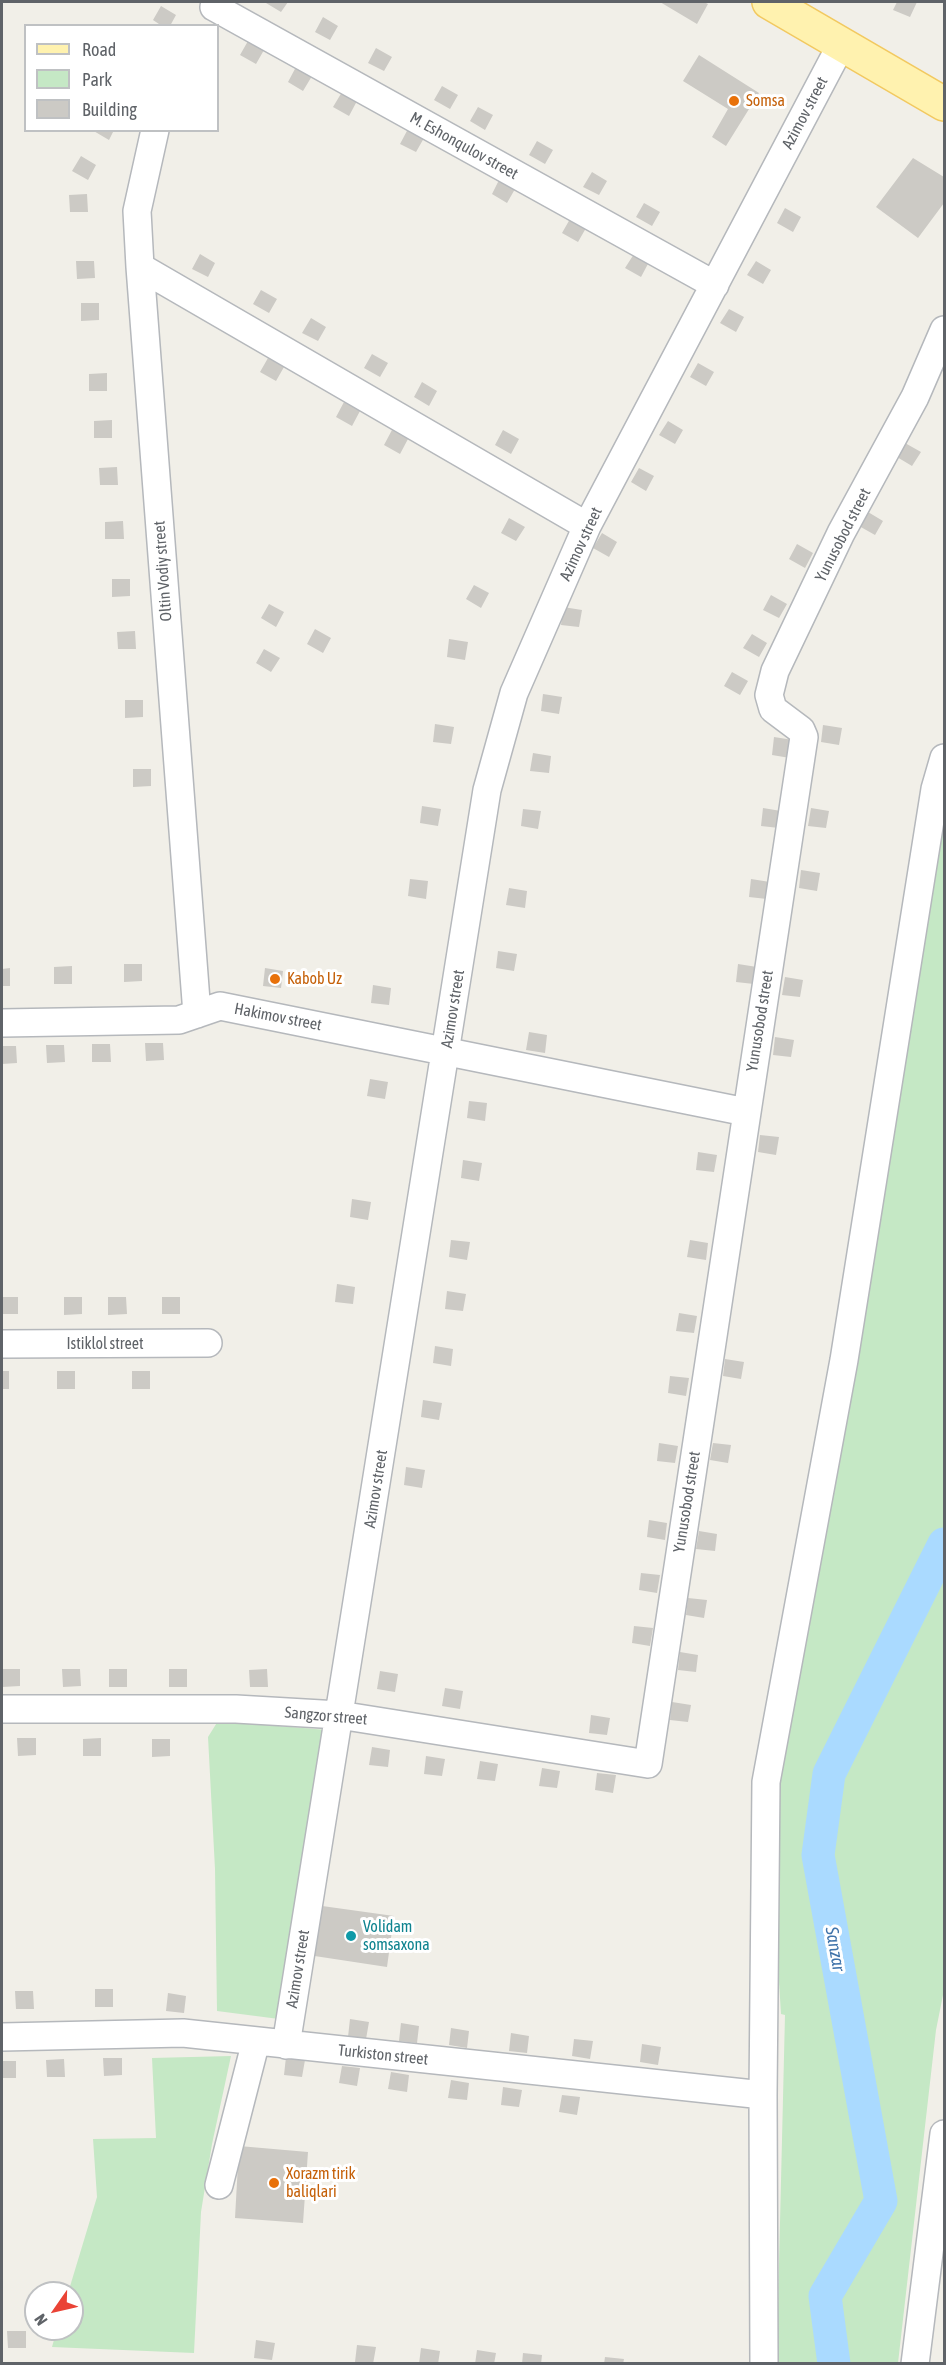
<!DOCTYPE html>
<html>
<head>
<meta charset="utf-8">
<style>
  body { margin:0 }
  #map { position:relative; width:946px; height:2365px; overflow:hidden; background:#f1efe8; font-family:"Asap Condensed",sans-serif }
  canvas { display:block }
  .frame { position:absolute; inset:0; border:3px solid #5f6368; pointer-events:none }
  .legend { position:absolute; left:24px; top:24px; width:195px; height:108px; box-sizing:border-box; background:#fff; border:2px solid #bfc1c3; margin:0; padding:8px 10px; list-style:none; font-size:18px; color:#5f6368 }
  .legend li { display:flex; align-items:center; gap:12px; height:30px }
  .legend b { width:30px; border:2px solid #bfc1c3 }
  .north { position:absolute; left:24px; top:2281px; width:60px; height:60px; box-sizing:border-box; background:#fff; border:2px solid #bfc1c3; border-radius:50%; rotate:236deg; font-size:16px; font-weight:700; line-height:24px; text-align:center; color:#5f6368 }
  .north::after { content:''; display:block; margin:auto; width:21px; height:27px; background:#ea4335; clip-path:polygon(50% 0,100% 100%,50% 72%,0 100%) }
</style>
</head>
<body>
<div id="map">
<canvas width="946" height="2365"></canvas>
<div class="frame"></div>
<ul class="legend">
<li><b style="height:8px;background:#fff2af"></b>Road</li>
<li><b style="height:16px;background:#c5e8c5"></b>Park</li>
<li><b style="height:16px;background:#cccac5"></b>Building</li>
</ul>
<div class="north">N</div>
</div>
<script>
const ctx = document.querySelector('canvas').getContext('2d');
ctx.lineJoin = 'round';
function fillPath(path, color) {
  ctx.fillStyle = color;
  ctx.fill(path, 'evenodd');
}
function poly(rows) {
  const path = new Path2D();
  for (const r of rows) {
    path.moveTo(r[0], r[1]);
    for (let i = 2; i < r.length; i += 2) path.lineTo(r[i], r[i + 1]);
  }
  return path;
}
function strokePath(path, color, width, dash) {
  ctx.strokeStyle = color;
  ctx.lineWidth = width;
  ctx.lineCap = dash ? 'butt' : 'round';
  ctx.setLineDash(dash || []);
  ctx.stroke(path);
}
function write(font, color, halo, rows, align = 'center') {
  ctx.font = font + ' "Asap Condensed",sans-serif';
  ctx.lineWidth = 6;
  ctx.setLineDash([]);
  ctx.textBaseline = 'middle';
  ctx.strokeStyle = halo;
  ctx.fillStyle = color;
  for (const [text, x, y, turn = 0] of rows) {
    ctx.save();
    ctx.translate(x, y);
    ctx.rotate((+turn || 0) * Math.PI / 180);
    ctx.textAlign = isNaN(turn) ? turn : align;
    if (halo) ctx.strokeText(text, 0, 0);
    ctx.fillText(text, 0, 0);
    ctx.restore();
  }
}
fillPath(poly([
  [944,794,944,1990,936,2030,898,2363,774,2364,777,2347,785,2015,781,2014,775,1918,779,1777],
  [218,1721,327,1730,279,2019,217,2011,215,1869,208,1737],
  [231,2056,212,2144,201,2212,194,2353,52,2347,57,2329,72,2329,72,2293,68,2293,97,2197,93,2139,156,2138,152,2058]
]), '#c5e8c5');
strokePath(poly([
  [834,2364,825,2296,881,2201,818,1855,829,1774,944,1544]
]), '#aadaff', 33);
fillPath(poly([
  [267,2,288,2,281,12,266,3],
  [660,2,704,2,708,4,697,24],
  [897,2,917,2,910,17,893,10],
  [161,6,176,15,170,26,162,26,153,20],
  [323,17,338,26,330,40,315,32],
  [248,41,264,50,256,64,240,55],
  [376,48,392,57,384,71,368,63],
  [699,55,759,93,726,146,712,137,728,109,683,81],
  [296,67,312,76,303,91,288,82],
  [442,86,458,95,450,109,434,100],
  [342,92,357,101,349,116,333,107],
  [478,107,493,115,485,130,470,121],
  [408,129,424,138,416,152,400,144],
  [92,130,114,130,109,140],
  [537,141,553,150,545,164,529,155],
  [81,156,96,165,88,180,72,171],
  [913,158,944,177,944,203,918,238,876,207],
  [592,172,607,181,599,195,583,187],
  [499,180,515,189,507,203,492,194],
  [87,194,88,212,70,212,69,195],
  [644,203,660,212,652,226,636,217],
  [785,208,801,217,793,232,777,223],
  [570,219,586,228,578,242,562,233],
  [200,254,215,263,208,277,192,269],
  [634,254,649,262,641,277,625,268],
  [76,261,94,261,95,278,77,279],
  [756,261,771,270,763,284,747,275],
  [261,290,277,299,269,313,253,304],
  [81,303,99,303,99,320,81,321],
  [729,309,744,317,736,332,720,323],
  [311,318,326,327,318,341,302,333],
  [372,354,388,363,380,377,364,368],
  [268,358,284,367,276,381,260,372],
  [698,363,714,372,706,386,690,377],
  [107,373,107,391,89,391,89,374],
  [422,382,437,391,429,406,414,397],
  [344,402,360,411,352,426,336,417],
  [112,420,112,438,94,438,94,421],
  [668,421,683,430,675,444,659,435],
  [392,430,408,439,400,454,384,445],
  [503,430,519,439,511,454,495,445],
  [905,443,921,452,912,466,897,457],
  [117,467,118,485,100,485,99,468],
  [639,468,654,476,646,491,631,482],
  [868,512,883,521,875,535,859,526],
  [509,518,525,527,516,541,501,533],
  [123,521,124,539,105,539,105,522],
  [602,533,617,542,609,557,593,548],
  [797,544,813,553,805,568,789,559],
  [112,579,130,579,130,596,112,597],
  [474,585,489,593,481,608,466,599],
  [771,595,787,604,779,618,763,610],
  [269,604,284,612,276,627,261,618],
  [563,607,582,610,579,627,561,625],
  [315,629,331,638,323,653,307,644],
  [135,631,136,649,118,649,117,632],
  [752,634,767,643,759,657,743,648],
  [449,639,468,642,465,660,447,657],
  [264,649,280,658,271,672,256,663],
  [732,672,748,681,740,695,724,686],
  [543,694,562,697,559,714,541,711],
  [125,700,143,700,143,717,125,718],
  [435,724,454,727,451,744,433,742],
  [823,725,842,728,839,745,821,742],
  [774,737,793,740,790,758,772,755],
  [533,753,551,756,549,773,530,771],
  [133,769,151,769,151,786,133,787],
  [422,806,441,809,438,826,420,823],
  [763,808,781,811,779,828,761,826],
  [811,808,829,811,826,828,808,826],
  [523,809,541,811,538,829,521,826],
  [801,870,820,873,817,891,799,888],
  [410,879,428,881,426,899,408,896],
  [751,879,770,882,767,899,749,897],
  [509,888,527,891,525,908,506,905],
  [498,951,517,954,514,971,496,968],
  [124,964,142,964,142,981,124,982],
  [738,964,757,967,754,984,736,982],
  [72,966,72,984,54,984,54,967],
  [10,968,10,986,2,986,2,969],
  [265,968,283,971,281,988,263,986],
  [785,977,803,980,800,997,782,995],
  [373,985,391,988,389,1005,371,1003],
  [529,1032,547,1035,545,1053,526,1050],
  [775,1037,794,1040,791,1057,773,1055],
  [145,1043,163,1043,164,1060,146,1061],
  [92,1044,110,1044,111,1062,92,1062],
  [46,1045,64,1045,65,1062,47,1063],
  [2,1046,16,1046,17,1063,2,1064],
  [370,1079,388,1082,385,1099,367,1096],
  [469,1101,487,1103,485,1121,467,1118],
  [760,1135,779,1137,776,1155,758,1152],
  [698,1152,717,1155,714,1172,696,1170],
  [463,1160,482,1163,479,1181,461,1178],
  [352,1199,371,1202,368,1220,350,1217],
  [451,1240,470,1242,467,1260,449,1257],
  [690,1240,708,1243,706,1260,687,1257],
  [337,1284,355,1287,353,1304,335,1302],
  [447,1291,466,1294,463,1311,445,1309],
  [2,1297,18,1297,18,1314,2,1314],
  [64,1297,82,1297,82,1314,64,1315],
  [108,1297,126,1297,127,1314,108,1315],
  [162,1297,180,1297,180,1314,162,1314],
  [679,1313,697,1316,694,1333,676,1331],
  [435,1346,453,1349,451,1366,433,1363],
  [725,1359,744,1362,741,1379,723,1376],
  [2,1371,9,1371,9,1389,2,1389],
  [57,1371,75,1371,75,1389,57,1389],
  [132,1371,150,1371,150,1389,132,1389],
  [670,1376,689,1378,686,1396,668,1393],
  [423,1400,442,1403,439,1420,421,1417],
  [659,1443,678,1446,675,1463,657,1461],
  [713,1443,731,1445,728,1463,710,1460],
  [406,1467,425,1470,422,1488,404,1485],
  [649,1520,667,1523,665,1540,647,1537],
  [699,1531,717,1534,715,1551,696,1549],
  [641,1573,660,1575,657,1593,639,1590],
  [688,1598,707,1600,704,1618,686,1615],
  [634,1626,653,1628,650,1646,632,1643],
  [680,1652,698,1655,696,1672,678,1670],
  [2,1669,20,1669,20,1686,2,1687],
  [62,1669,80,1669,81,1686,63,1687],
  [109,1669,127,1669,127,1687,109,1687],
  [169,1669,187,1669,187,1687,169,1687],
  [267,1669,268,1687,250,1687,249,1670],
  [380,1671,398,1674,395,1692,377,1689],
  [445,1688,463,1691,460,1709,442,1706],
  [672,1702,691,1705,688,1722,670,1720],
  [591,1715,610,1718,607,1735,589,1733],
  [17,1738,36,1738,36,1755,18,1756],
  [101,1738,101,1756,83,1756,83,1739],
  [152,1739,170,1739,170,1756,152,1757],
  [372,1747,390,1750,388,1767,369,1765],
  [426,1756,445,1759,442,1776,424,1774],
  [480,1761,498,1764,495,1781,477,1779],
  [542,1768,560,1771,557,1788,539,1786],
  [597,1773,616,1775,613,1793,595,1790],
  [315,1905,394,1916,387,1967,308,1955],
  [95,1989,113,1989,113,2007,95,2007],
  [15,1991,33,1991,34,2009,16,2009],
  [168,1993,186,1996,184,2013,166,2011],
  [350,2019,369,2022,366,2039,348,2037],
  [401,2023,419,2026,417,2043,399,2041],
  [451,2028,469,2031,467,2048,449,2045],
  [511,2033,529,2036,527,2053,509,2051],
  [574,2039,593,2041,590,2059,572,2056],
  [642,2044,661,2047,658,2065,640,2062],
  [286,2057,305,2060,302,2077,284,2075],
  [103,2058,122,2058,122,2075,104,2076],
  [64,2059,65,2077,47,2077,46,2060],
  [2,2061,16,2061,16,2078,2,2078],
  [342,2066,360,2068,357,2086,339,2083],
  [391,2072,409,2075,407,2092,388,2089],
  [451,2080,469,2083,467,2100,448,2098],
  [503,2087,522,2090,519,2107,501,2105],
  [562,2095,580,2097,577,2115,559,2112],
  [239,2146,308,2152,303,2223,235,2218],
  [7,2331,26,2331,26,2348,8,2348],
  [256,2340,275,2343,272,2360,254,2358],
  [357,2345,376,2347,373,2364,355,2362],
  [421,2348,440,2351,438,2364,419,2364],
  [477,2350,496,2353,494,2364,475,2364],
  [523,2353,542,2355,541,2364,522,2364],
  [605,2357,624,2359,623,2364,604,2364]
]), '#cccac5');
const minor = poly([
  [214,7,715,285],
  [155,130,137,211,140,267,197,1014],
  [140,267,587,526],
  [2,1023,179,1020,220,1006,746,1112],
  [2,1344,208,1343],
  [2,1709,236,1709,339,1715,648,1764,804,737,801,730,773,709,769,695,775,671,841,533,915,397,944,330],
  [2,2037,183,2033,763,2095],
  [286,2045,487,790,514,693,587,526,841,45],
  [219,2185,256,2041],
  [764,2364,763,2095,766,1782,844,1360,935,789,944,758],
  [915,2364,944,2134]
]);
const major = poly([
  [769,2,944,104]
]);
strokePath(minor, '#b5b8bc', 30);
strokePath(major, '#f2c960', 36);
strokePath(minor, '#fff', 27);
strokePath(major, '#fff2af', 33);
for (const [x, y, r, color] of [
  [734,101,6,"#e8710a"],
  [275,979,6,"#e8710a"],
  [351,1936,6,"#0f9aa8"],
  [274,2183,6,"#e8710a"]
]) {
  const dot = new Path2D();
  dot.arc(x, y, r, 0, 2 * Math.PI);
  ctx.fillStyle = color;
  ctx.fill(dot);
  strokePath(dot, '#fff', 2);
}
write('16px', '#c56008', '#fff', [
  ["Somsa",746,101],
  ["Kabob Uz",287,979],
  ["Xorazm tirik",286,2174],
  ["baliqlari",286,2192]
], 'left');
write('16px', '#5f6368', '#fff', [
  ["Azimov street",805,113,-62],
  ["M. Eshonqulov street",464,146,29],
  ["Yunusobod street",843,535,-63],
  ["Azimov street",581,544,-65],
  ["Oltin Vodiy street",163,571,-94],
  ["Azimov street",453,1009,-81],
  ["Hakimov street",278,1017,11],
  ["Yunusobod street",760,1021,-81],
  ["Istiklol street",105,1344],
  ["Azimov street",376,1489,-81],
  ["Yunusobod street",687,1502,-81],
  ["Sangzor street",326,1716,5],
  ["Azimov street",298,1969,-81],
  ["Turkiston street",383,2055,6]
]);
write('16px', '#0d838f', '#fff', [
  ["Volidam",363,1927],
  ["somsaxona",363,1945]
], 'left');
write('italic 18px', '#4174aa', '#fff', [
  ["Sanzar",835,1949,80]
]);
</script>
</body>
</html>
